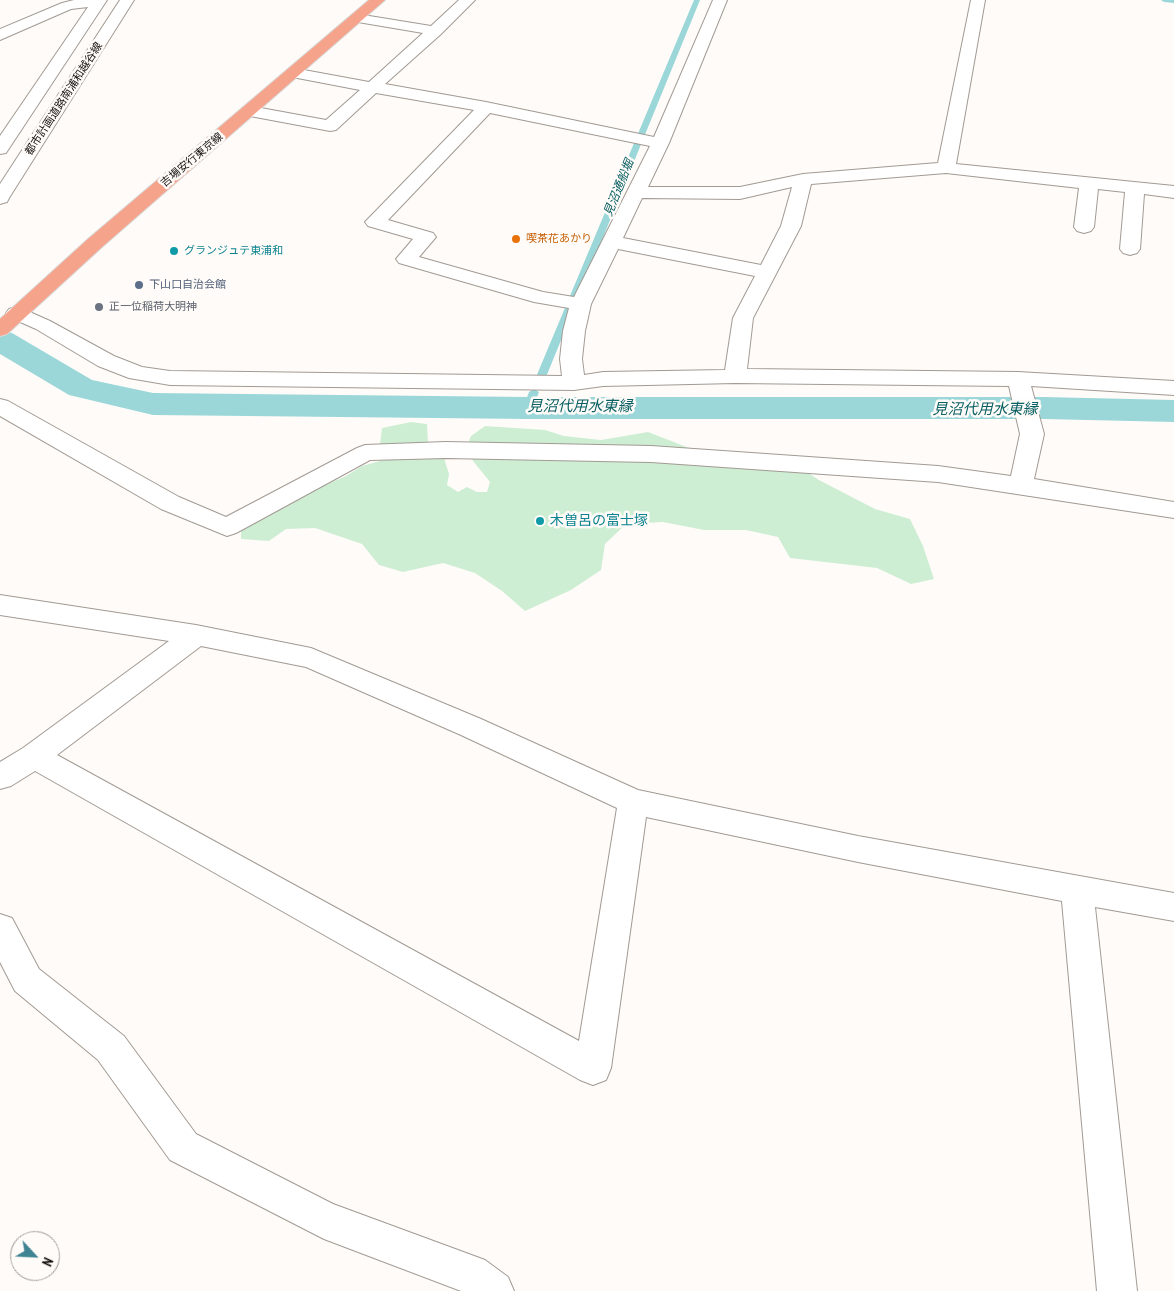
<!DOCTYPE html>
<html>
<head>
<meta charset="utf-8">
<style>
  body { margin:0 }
  #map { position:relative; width:1174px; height:1291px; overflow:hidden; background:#fffbf8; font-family:"PT Sans Narrow",sans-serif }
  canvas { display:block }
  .north { position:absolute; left:10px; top:1231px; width:50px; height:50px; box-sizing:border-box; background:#fffbf8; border:1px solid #a19d9a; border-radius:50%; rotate:115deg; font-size:14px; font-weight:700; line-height:20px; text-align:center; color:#13100d }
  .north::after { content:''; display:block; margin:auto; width:18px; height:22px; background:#3f8492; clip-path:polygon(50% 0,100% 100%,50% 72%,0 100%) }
</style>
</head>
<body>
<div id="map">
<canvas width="1174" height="1291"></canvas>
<div class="north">N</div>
</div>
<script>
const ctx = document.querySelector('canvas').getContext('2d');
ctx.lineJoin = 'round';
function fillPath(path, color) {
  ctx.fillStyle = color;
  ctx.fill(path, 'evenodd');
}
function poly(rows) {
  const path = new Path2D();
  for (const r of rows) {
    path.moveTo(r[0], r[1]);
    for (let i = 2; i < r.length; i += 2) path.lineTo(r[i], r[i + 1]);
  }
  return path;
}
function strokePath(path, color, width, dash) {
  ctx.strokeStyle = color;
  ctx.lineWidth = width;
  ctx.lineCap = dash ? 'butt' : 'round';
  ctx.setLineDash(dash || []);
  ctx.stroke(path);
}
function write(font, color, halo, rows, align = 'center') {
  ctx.font = font + ' "PT Sans Narrow","Noto Sans JP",sans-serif';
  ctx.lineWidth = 5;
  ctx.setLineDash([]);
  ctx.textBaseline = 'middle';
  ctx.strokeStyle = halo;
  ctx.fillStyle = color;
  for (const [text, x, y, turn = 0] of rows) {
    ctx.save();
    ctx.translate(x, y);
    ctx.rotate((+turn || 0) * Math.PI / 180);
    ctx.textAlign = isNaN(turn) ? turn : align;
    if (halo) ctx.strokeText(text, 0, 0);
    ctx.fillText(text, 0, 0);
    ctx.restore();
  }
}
fillPath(poly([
  [411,422,427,424,428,443,441,448,449,474,447,485,458,492,467,487,477,492,487,492,490,482,465,451,471,436,485,426,545,430,564,436,601,440,648,432,702,453,781,455,819,480,875,509,910,519,923,546,934,579,911,584,877,568,790,558,778,537,746,530,704,530,663,522,626,524,605,544,601,570,571,590,525,611,502,591,475,573,443,563,403,572,379,565,362,544,315,528,286,529,269,541,241,539,241,527,294,498,346,476,362,466,394,457,380,444,382,428]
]), '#ceeed4');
fillPath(poly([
  [694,0,700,0,546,377,541,380,537,379,536,377,694,0],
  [1161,0,1174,0,1174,3,1164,2,1161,0],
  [534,389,539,392,533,408,532,410,524,410,523,408,529,392,534,389]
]), '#9bd7d9');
fillPath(poly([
  [0,330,12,333,92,380,153,393,528,397,1044,397,1174,400,1174,422,1044,419,528,419,153,415,69,395,0,354,0,330]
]), '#9bd7d9');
const minor = poly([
  [74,0,107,0,6,153,0,154,0,136,88,7,71,9,0,40,0,29,62,3,74,0],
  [120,0,134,0,9,198,7,202,0,204,0,184,120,0],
  [459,0,475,0,441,34,385,84,486,102,654,137,713,0,727,0,669,143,648,187,740,187,803,174,938,163,971,0,985,0,956,164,1174,186,1174,198,1144,194,1140,249,1137,253,1130,255,1123,253,1120,249,1125,192,1098,189,1094,227,1091,231,1084,233,1077,231,1074,227,1079,188,946,173,811,184,801,226,753,318,747,369,1018,372,1174,381,1174,395,1031,386,1044,434,1034,479,1174,502,1174,518,938,482,651,462,446,458,370,460,236,533,227,536,161,509,0,416,0,399,8,401,179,497,226,517,357,448,365,445,446,442,651,446,938,466,1011,476,1020,434,1009,386,735,383,603,386,574,390,170,385,129,378,98,366,36,329,9,317,6,313,9,309,16,307,23,309,50,321,114,356,142,367,170,371,562,376,560,359,563,331,569,308,534,302,399,263,396,259,413,239,368,226,365,222,474,110,376,93,336,130,330,131,250,116,244,115,242,111,244,107,250,106,326,120,360,90,287,76,285,73,287,70,293,68,369,82,423,33,352,21,350,18,352,15,357,14,431,26,459,0],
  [490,113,650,146,574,297,543,292,419,257,436,237,433,233,388,220,490,113],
  [792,187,781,226,761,265,623,238,642,198,740,199,792,187],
  [618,249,755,276,733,318,725,370,603,372,584,375,582,359,585,331,591,304,618,249],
  [0,595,196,625,311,648,481,719,638,790,858,836,1174,893,1174,921,1095,907,1137,1291,1097,1291,1062,901,858,862,646,817,611,1068,606,1080,593,1085,580,1080,35,771,11,786,0,789,0,762,23,748,169,641,0,615,0,595],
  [201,646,306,667,461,735,617,808,579,1041,57,755,201,646],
  [0,914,12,918,39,969,124,1036,196,1134,333,1204,485,1260,508,1277,514,1291,461,1291,324,1239,170,1160,98,1060,15,991,0,962,0,914]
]);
const major = poly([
  [369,0,385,0,102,247,7,334,0,336,0,319,88,239,369,0]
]);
strokePath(minor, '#a29a93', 2);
strokePath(major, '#d9d9d8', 2);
fillPath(minor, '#fff');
fillPath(major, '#f6a38c');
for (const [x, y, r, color] of [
  [516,239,5,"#e8710a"],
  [174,251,5,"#0f9aa8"],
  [139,285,5,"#5c6f8a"],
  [99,307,5,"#6b7280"],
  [540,521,5,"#0f9aa8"]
]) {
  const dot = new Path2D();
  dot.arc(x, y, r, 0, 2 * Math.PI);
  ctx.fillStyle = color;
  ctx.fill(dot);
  strokePath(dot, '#fffbf8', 2);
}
write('11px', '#13100d', '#fffbf8', [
  ["都市計画道路南浦和越谷線",64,99,-57],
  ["吉場安行東京線",192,160,-40]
]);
write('11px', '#c56008', '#fffbf8', [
  ["喫茶花あかり",526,239]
], 'left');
write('11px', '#0d838f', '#fffbf8', [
  ["グランジュテ東浦和",184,251]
], 'left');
write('11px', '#4e5e75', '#fffbf8', [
  ["下山口自治会館",149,285]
], 'left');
write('11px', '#5b616d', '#fffbf8', [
  ["正一位稲荷大明神",109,307]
], 'left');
write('italic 12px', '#0a6063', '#fffbf8', [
  ["見沼通船堀",619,188,-68]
]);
write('14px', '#0d838f', '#fffbf8', [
  ["木曽呂の富士塚",550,521]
], 'left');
write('italic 15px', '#0a6063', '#fffbf8', [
  ["見沼代用水東縁",580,407],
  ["見沼代用水東縁",985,410]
]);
</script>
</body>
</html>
